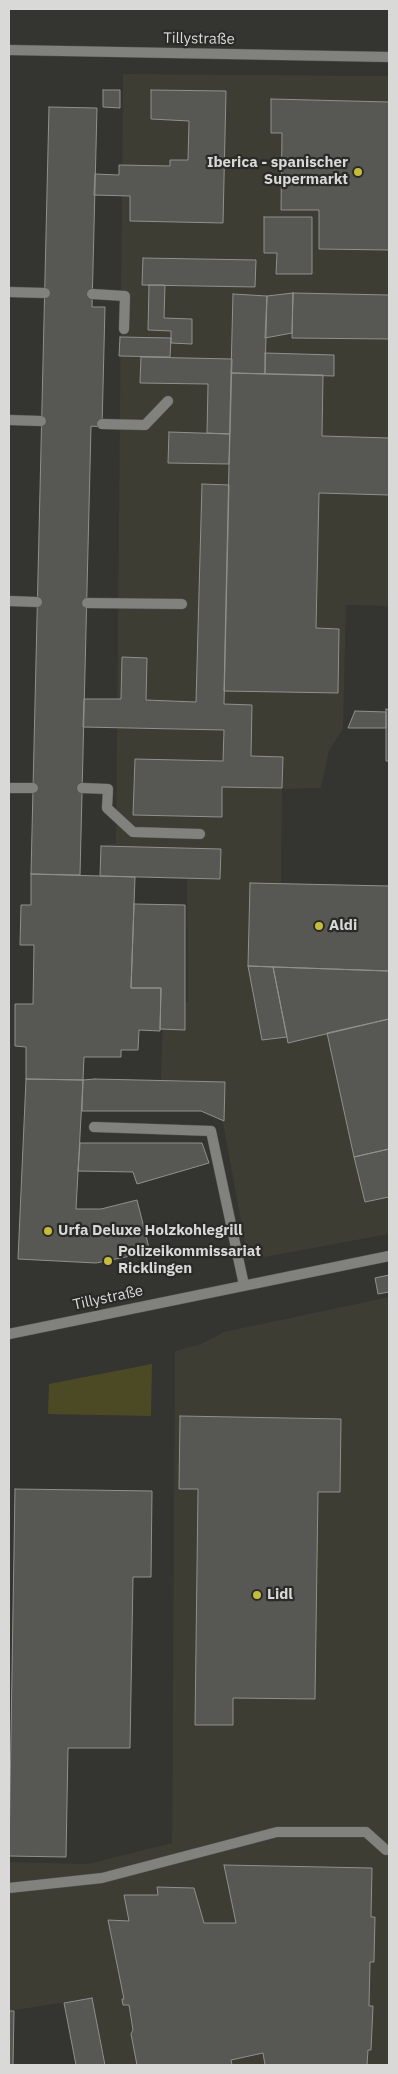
<!DOCTYPE html>
<html>
<head>
<meta charset="utf-8">
<style>
  body { margin:0 }
  #map { position:relative; width:398px; height:2074px; overflow:hidden; background:#343431; font-family:"IBM Plex Sans",sans-serif }
  canvas { display:block }
  .frame { position:absolute; inset:0; border:10px solid #d9d9d7; pointer-events:none }
</style>
</head>
<body>
<div id="map">
<canvas width="398" height="2074"></canvas>
<div class="frame"></div>
</div>
<script>
const ctx = document.querySelector('canvas').getContext('2d');
ctx.lineJoin = 'round';
function fillPath(path, color) {
  ctx.fillStyle = color;
  ctx.fill(path, 'evenodd');
}
function poly(rows) {
  const path = new Path2D();
  for (const r of rows) {
    path.moveTo(r[0], r[1]);
    for (let i = 2; i < r.length; i += 2) path.lineTo(r[i], r[i + 1]);
  }
  return path;
}
function strokePath(path, color, width, dash) {
  ctx.strokeStyle = color;
  ctx.lineWidth = width;
  ctx.lineCap = dash ? 'butt' : 'round';
  ctx.setLineDash(dash || []);
  ctx.stroke(path);
}
function write(font, color, halo, rows, align = 'center') {
  ctx.font = font + ' "IBM Plex Sans",sans-serif';
  ctx.lineWidth = 4.5;
  ctx.setLineDash([]);
  ctx.textBaseline = 'middle';
  ctx.strokeStyle = halo;
  ctx.fillStyle = color;
  for (const [text, x, y, turn = 0] of rows) {
    ctx.save();
    ctx.translate(x, y);
    ctx.rotate((+turn || 0) * Math.PI / 180);
    ctx.textAlign = isNaN(turn) ? turn : align;
    if (halo) ctx.strokeText(text, 0, 0);
    ctx.fillText(text, 0, 0);
    ctx.restore();
  }
}
fillPath(poly([
  [123,74,389,76,389,606,346,605,343,729,329,751,321,788,282,789,281,883,389,886,389,1234,248,1260,223,1123,225,1082,161,1080,163,1003,188,1002,187,879,100,876,101,846,116,843],
  [389,1297,389,2065,106,2065,92,1998,9,2011,10,1862,88,1864,172,1843,175,1351,201,1344,224,1332]
]), '#3d3d34');
fillPath(poly([
  [152,1364,151,1416,48,1414,49,1384]
]), '#4c4a25');
const building = poly([
  [103,90,120,90,120,108,103,107,103,90],
  [151,90,226,91,223,223,130,221,130,196,94,195,95,174,119,175,119,165,170,166,170,160,188,160,189,121,151,119,151,90],
  [271,99,389,102,389,250,319,249,319,210,281,210,282,133,271,133,271,99],
  [49,107,97,108,92,307,105,307,102,427,91,426,80,875,31,874,49,107],
  [264,217,312,217,312,274,276,274,277,253,264,253,264,217],
  [143,258,256,260,255,287,142,285,143,258],
  [149,285,165,285,164,318,192,319,192,344,171,343,171,331,148,330,149,285],
  [293,293,389,295,389,339,292,338,293,293],
  [293,293,292,333,265,338,267,296,293,293],
  [233,294,267,296,265,374,231,373,233,294],
  [120,337,171,338,170,357,119,356,120,337],
  [265,353,334,355,334,376,265,374,265,353],
  [141,357,232,359,230,434,207,433,208,384,140,383,141,357],
  [231,373,323,375,322,436,389,438,389,495,319,493,316,628,339,629,338,693,224,691,231,373],
  [169,432,230,434,229,464,168,463,169,432],
  [202,484,229,485,224,704,252,705,251,756,283,757,282,788,222,787,222,817,133,815,135,759,223,761,224,730,83,727,84,699,121,699,122,657,147,658,146,700,196,702,202,484],
  [386,709,389,710,389,761,386,761,386,709],
  [355,711,386,712,386,728,348,728,355,711],
  [101,846,221,849,220,879,100,876,101,846],
  [31,874,135,877,131,988,161,988,160,1031,139,1030,138,1050,121,1050,121,1057,84,1057,83,1080,26,1079,26,1047,15,1046,15,1004,33,1004,34,945,20,945,21,905,31,905,31,874],
  [250,883,389,886,389,971,248,966,250,883],
  [134,904,185,905,185,1030,160,1029,161,988,131,988,134,904],
  [248,966,273,967,287,1037,262,1040,248,966],
  [273,967,389,971,389,1019,288,1043,273,967],
  [389,1019,389,1149,354,1157,327,1033,389,1019],
  [26,1079,83,1080,76,1209,101,1209,137,1200,150,1252,96,1263,18,1259,26,1079],
  [95,1079,225,1082,224,1121,201,1111,82,1111,83,1080,95,1079],
  [80,1143,202,1143,209,1163,137,1184,133,1172,78,1171,80,1143],
  [389,1149,389,1197,365,1202,354,1157,389,1149],
  [389,1275,389,1292,378,1294,375,1278,389,1275],
  [180,1416,341,1419,340,1492,318,1492,315,1699,233,1698,233,1725,195,1725,198,1489,179,1489,180,1416],
  [15,1489,152,1491,151,1577,133,1577,130,1748,68,1748,66,1857,9,1856,15,1489],
  [224,1865,372,1868,371,1917,375,1917,374,1962,370,1962,369,2006,373,2006,371,2050,368,2050,367,2065,265,2065,263,2053,231,2060,232,2065,137,2065,131,2034,133,2030,129,2005,123,2005,122,1999,124,1999,108,1920,129,1921,124,1895,158,1895,157,1887,194,1888,204,1923,236,1923,224,1865],
  [92,1998,105,2065,76,2065,64,2003,92,1998],
  [9,2011,14,2011,13,2065,9,2065,9,2011]
]);
fillPath(building, '#575754');
strokePath(building, '#90908c', 1);
const service = poly([
  [9,292,45,293],
  [92,294,125,296,124,329],
  [9,420,41,421],
  [102,424,145,425,168,401],
  [9,601,37,602],
  [87,603,182,604],
  [9,788,33,788],
  [82,788,108,789,107,808,133,832,200,834],
  [94,1127,211,1131,244,1285],
  [9,1888,102,1878,277,1832,366,1832,386,1850]
]);
const minor = poly([
  [9,50,389,57],
  [9,1334,389,1256]
]);
strokePath(service, '#51514e', 11);
strokePath(minor, '#51514e', 11);
strokePath(service, '#81817d', 10);
strokePath(minor, '#81817d', 10);
for (const [x, y, r, color] of [
  [358,172,5,"#c6bc3c"],
  [319,926,5,"#c6bc3c"],
  [48,1231,5,"#c6bc3c"],
  [108,1261,5,"#c6bc3c"],
  [257,1595,5,"#c6bc3c"]
]) {
  const dot = new Path2D();
  dot.arc(x, y, r, 0, 2 * Math.PI);
  ctx.fillStyle = color;
  ctx.fill(dot);
  strokePath(dot, '#2a2a27', 2);
}
write('15px', '#d9d9d7', '#2a2a27', [
  ["Tillystraße",199,39,1],
  ["Tillystraße",108,1298,-12]
]);
write('bold 15px', '#d9d9d7', '#2a2a27', [
  ["Iberica - spanischer",348,163,"right"],
  ["Supermarkt",348,180,"right"],
  ["Aldi",329,926],
  ["Urfa Deluxe Holzkohlegrill",58,1231],
  ["Polizeikommissariat",118,1252],
  ["Ricklingen",118,1269],
  ["Lidl",267,1595]
], 'left');
</script>
</body>
</html>
